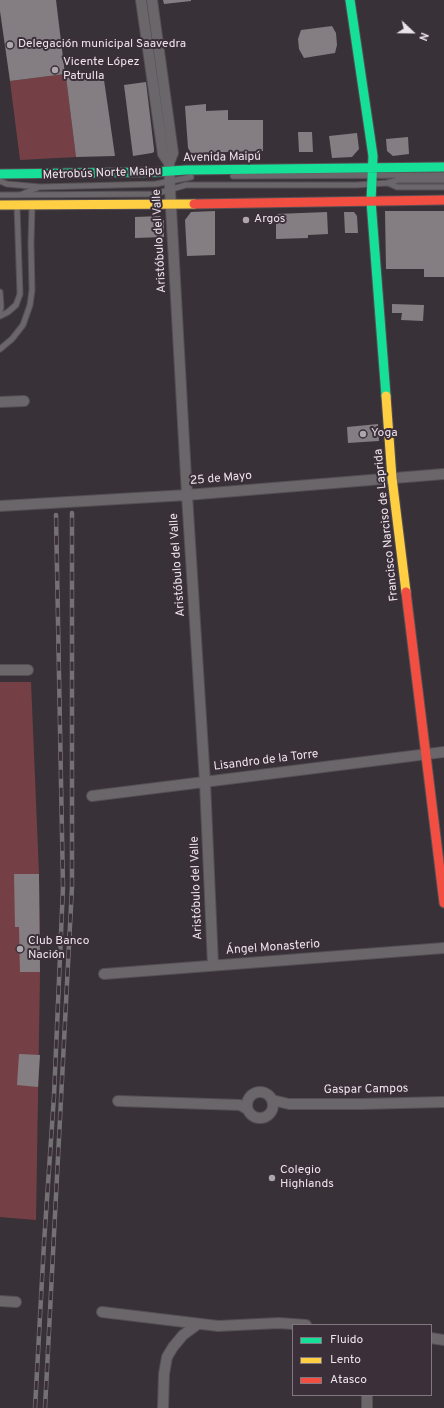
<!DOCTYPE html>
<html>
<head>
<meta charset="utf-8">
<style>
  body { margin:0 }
  #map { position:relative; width:444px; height:1408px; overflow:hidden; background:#383238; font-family:Overpass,sans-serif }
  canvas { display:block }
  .legend { position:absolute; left:292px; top:1324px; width:140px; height:72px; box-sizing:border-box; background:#3b2f3a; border:1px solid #827781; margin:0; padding:5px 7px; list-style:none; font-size:12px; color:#ece4eb }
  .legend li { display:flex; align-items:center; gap:8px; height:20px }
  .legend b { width:20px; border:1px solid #827781 }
  .north { position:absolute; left:392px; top:12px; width:40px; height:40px; -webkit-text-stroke:3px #3b2f3a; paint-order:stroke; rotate:112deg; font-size:11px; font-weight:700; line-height:16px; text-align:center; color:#ece4eb }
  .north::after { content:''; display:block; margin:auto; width:14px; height:18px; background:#ece4eb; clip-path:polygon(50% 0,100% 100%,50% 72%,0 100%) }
</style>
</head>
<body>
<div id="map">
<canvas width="444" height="1408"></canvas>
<ul class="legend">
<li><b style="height:5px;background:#16e098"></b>Fluido</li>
<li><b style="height:5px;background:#ffcf43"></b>Lento</li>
<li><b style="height:5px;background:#f24e42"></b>Atasco</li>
</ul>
<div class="north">N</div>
</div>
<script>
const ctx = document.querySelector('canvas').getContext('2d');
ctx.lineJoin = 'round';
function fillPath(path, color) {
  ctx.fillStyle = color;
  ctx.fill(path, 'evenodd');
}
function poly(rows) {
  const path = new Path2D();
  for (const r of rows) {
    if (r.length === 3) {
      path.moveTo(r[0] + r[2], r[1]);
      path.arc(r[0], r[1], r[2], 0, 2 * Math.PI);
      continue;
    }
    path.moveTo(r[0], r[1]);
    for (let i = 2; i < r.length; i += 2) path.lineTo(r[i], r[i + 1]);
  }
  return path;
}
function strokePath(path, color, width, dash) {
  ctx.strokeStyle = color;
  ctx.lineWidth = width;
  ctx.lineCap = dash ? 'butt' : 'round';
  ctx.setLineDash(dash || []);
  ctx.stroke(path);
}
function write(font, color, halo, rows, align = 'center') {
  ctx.font = font + ' Overpass,sans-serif';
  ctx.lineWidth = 4;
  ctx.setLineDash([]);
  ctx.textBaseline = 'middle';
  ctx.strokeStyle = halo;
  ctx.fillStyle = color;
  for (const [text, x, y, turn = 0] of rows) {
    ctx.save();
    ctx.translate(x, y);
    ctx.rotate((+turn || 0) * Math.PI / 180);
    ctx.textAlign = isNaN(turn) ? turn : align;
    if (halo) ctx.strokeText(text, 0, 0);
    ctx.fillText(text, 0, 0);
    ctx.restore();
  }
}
fillPath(poly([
  [65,74,66,77,76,157,20,160,10,81],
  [0,682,31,682,39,874,40,972,36,1220,0,1217]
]), '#754045');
fillPath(poly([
  [0,0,56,0,65,74,10,81,0,11],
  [163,0,191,0,191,1,164,4],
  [332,26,336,33,337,45,335,53,304,58,299,49,298,39,301,30],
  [103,73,115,156,76,157,66,77],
  [146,82,154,149,154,152,152,153,133,156,124,85],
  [206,104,206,111,228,110,228,120,263,120,263,151,191,153,188,148,185,106],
  [298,132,312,132,313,152,299,152],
  [357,133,359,149,352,157,332,158,329,136],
  [408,137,409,154,393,156,387,151,386,139],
  [215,211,215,255,187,256,185,220,191,212],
  [385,211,444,211,444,277,424,277,424,269,386,269],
  [327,212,328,234,308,235,308,238,276,239,276,214],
  [344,212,354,212,357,216,358,233,345,233],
  [160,216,164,221,164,237,135,238,135,217],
  [392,304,424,305,423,321,401,320,402,313,392,313],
  [378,424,379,441,348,443,347,427],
  [14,874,39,874,40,972,20,972,19,927,15,927],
  [19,1054,40,1055,38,1087,17,1085]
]), '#847e82');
const lane = poly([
  [233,176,444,175],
  [0,181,7,184,40,187,156,184,191,177],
  [388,183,397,187,444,187],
  [0,195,155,194,186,185,356,185,387,183,398,180,444,180],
  [20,195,37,188],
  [0,292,1,307,0,311],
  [0,316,8,312,16,305,20,294,17,207],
  [0,349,12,339,23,325,30,305,32,290,31,243,32,207]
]);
const street = poly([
  [141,0,163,154,169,163],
  [152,0,173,153,169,163,170,190,187,495,205,782,213,965],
  [0,402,24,401],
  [0,506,187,495,444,474],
  [0,670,28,670],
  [92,796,444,752],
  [104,974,444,948],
  [260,1105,13],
  [272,1100,289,1104,362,1104,444,1102],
  [118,1101,240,1105,247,1109],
  [0,1301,16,1302],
  [102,1312,218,1326,279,1323,306,1325],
  [431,1338,444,1340],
  [367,1395,367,1408],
  [163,1408,164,1374,167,1357,173,1347,183,1335,198,1324]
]);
const fast = poly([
  [350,0,373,156,371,201,386,396],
  [0,174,156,172,186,170,444,167]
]);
const slow = poly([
  [0,205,194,204],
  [386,396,392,478,406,592]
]);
const jam = poly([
  [194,204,444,200],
  [406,592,444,903]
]);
strokePath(lane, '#554f54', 7);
strokePath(street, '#554f54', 12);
strokePath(fast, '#554f54', 11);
strokePath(slow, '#554f54', 11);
strokePath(jam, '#554f54', 11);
strokePath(lane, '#6a666a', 5);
strokePath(street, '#6a666a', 10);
strokePath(fast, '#16e098', 9);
strokePath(slow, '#ffcf43', 9);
strokePath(jam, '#f24e42', 9);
const rail = poly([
  [35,1408,44,1243,54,1096,63,887,56,515],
  [45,1408,72,887,72,513]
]);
strokePath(rail, '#747074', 4.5);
strokePath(rail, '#3b2f3a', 3, [9]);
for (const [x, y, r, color] of [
  [10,45,4,"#ada6ac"],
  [55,70,4,"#ada6ac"],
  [246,220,4,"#ada6ac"],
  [363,434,4,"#ada6ac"],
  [20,949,4,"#ada6ac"],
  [272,1178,4,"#ada6ac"]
]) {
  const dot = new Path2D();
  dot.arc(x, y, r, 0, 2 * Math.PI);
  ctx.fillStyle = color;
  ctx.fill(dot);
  strokePath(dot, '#3b2f3a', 1.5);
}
write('12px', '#ece4eb', '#3b2f3a', [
  ["Delegación municipal Saavedra",18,45],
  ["Vicente López",63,63],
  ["Patrulla",63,77],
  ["Argos",254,220],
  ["Yoga",371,434],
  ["Club Banco",28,942],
  ["Nación",28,956],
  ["Colegio",280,1171],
  ["Highlands",280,1185]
], 'left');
write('12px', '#ece4eb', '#3b2f3a', [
  ["Avenida Maipú",222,158,-1],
  ["Metrobús Norte Maipu",102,174,-2],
  ["Aristóbulo del Valle",160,241,-93],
  ["25 de Mayo",221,479,-5],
  ["Francisco Narciso de Laprida",387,525,-96],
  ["Aristóbulo del Valle",178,565,-94],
  ["Lisandro de la Torre",266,761,-7],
  ["Aristóbulo del Valle",197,888,-92],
  ["Ángel Monasterio",273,948,-4],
  ["Gaspar Campos",366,1090,-1]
]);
</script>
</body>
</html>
